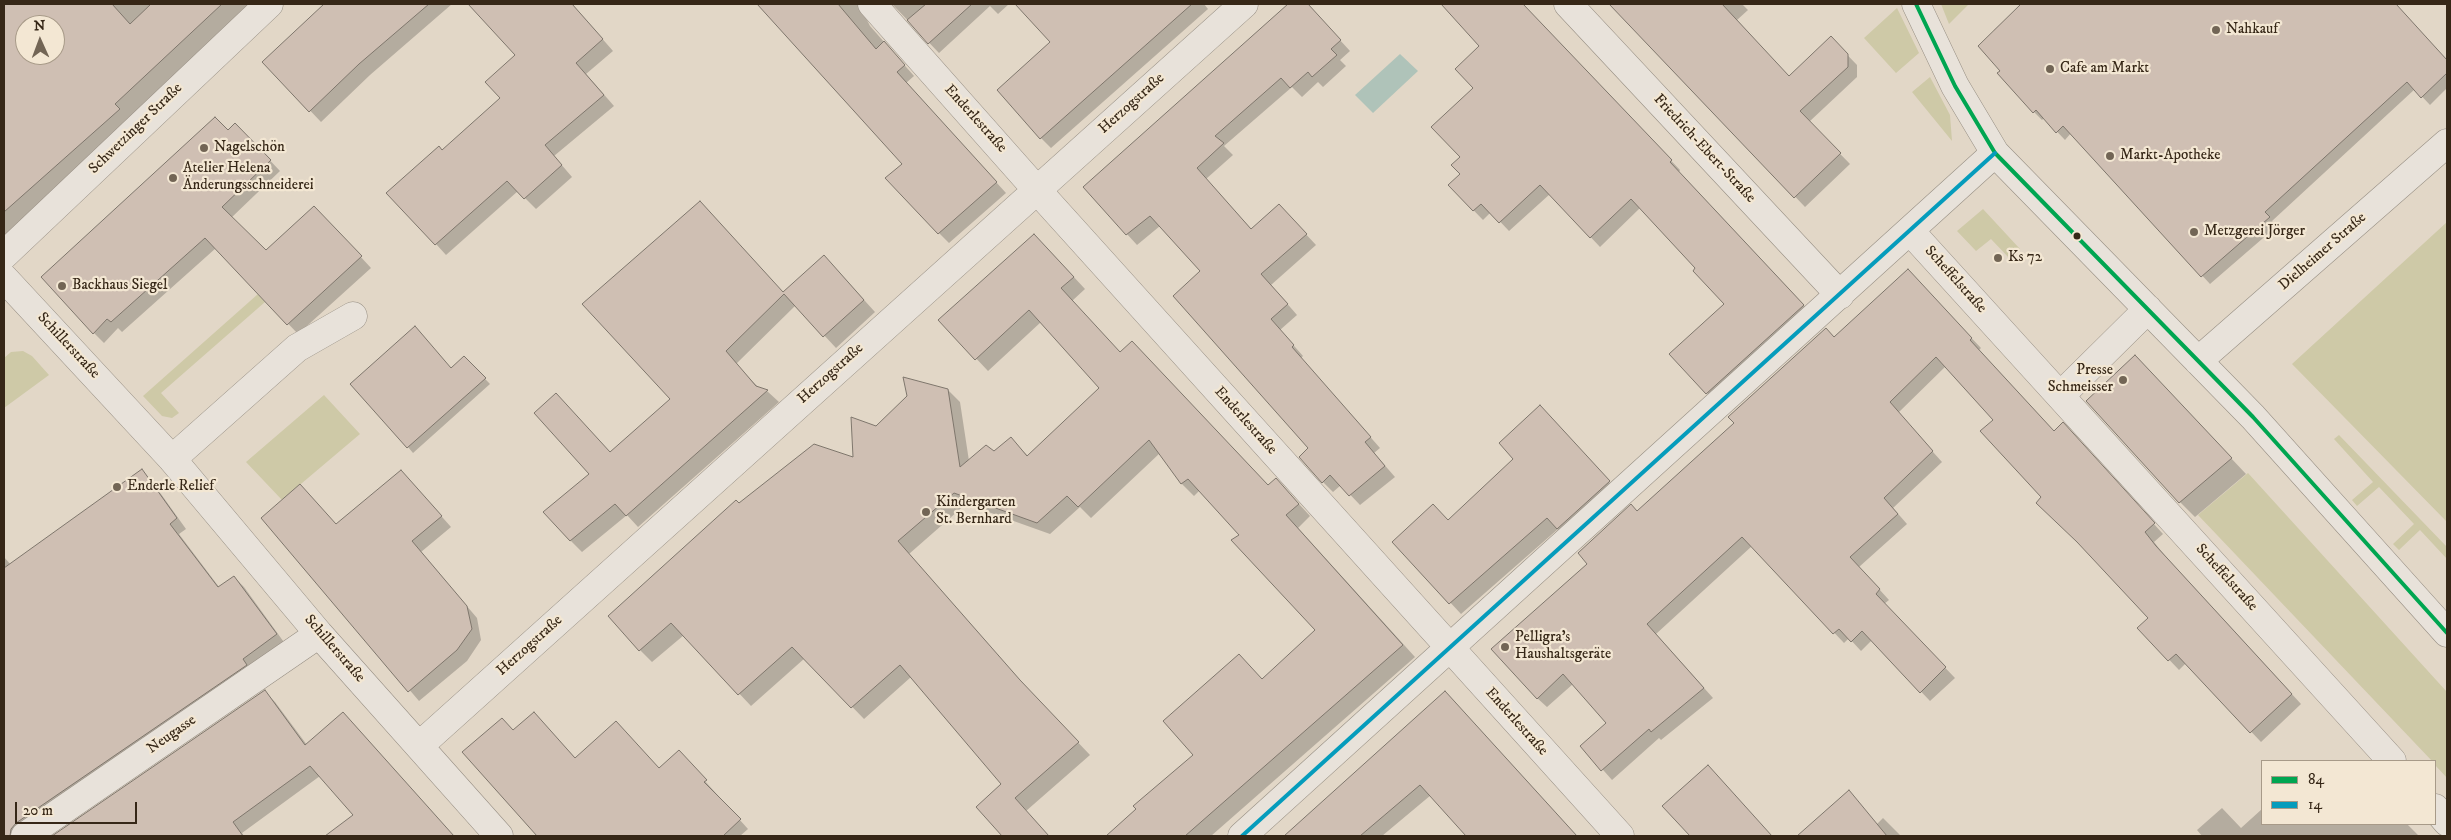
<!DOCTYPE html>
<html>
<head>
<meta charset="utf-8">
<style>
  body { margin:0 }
  #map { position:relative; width:2451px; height:840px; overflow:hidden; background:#e2d7c7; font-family:"IM FELL DW Pica",serif }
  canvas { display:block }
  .frame { position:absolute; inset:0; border:5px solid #362717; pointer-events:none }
  .legend { position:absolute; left:2261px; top:760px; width:175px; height:65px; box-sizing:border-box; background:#f3e7d3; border:1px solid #a79a88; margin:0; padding:6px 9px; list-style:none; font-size:15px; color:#362717 }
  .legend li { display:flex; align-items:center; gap:10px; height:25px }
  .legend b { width:25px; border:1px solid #a79a88 }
  .north { position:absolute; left:15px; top:15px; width:50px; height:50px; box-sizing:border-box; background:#f3e7d3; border:1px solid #a79a88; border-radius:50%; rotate:358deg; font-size:14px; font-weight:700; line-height:20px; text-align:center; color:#362717 }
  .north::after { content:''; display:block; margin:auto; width:18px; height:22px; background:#726555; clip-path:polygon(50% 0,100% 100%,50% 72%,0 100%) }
  .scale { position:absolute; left:15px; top:802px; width:122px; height:22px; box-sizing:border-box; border:2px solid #362717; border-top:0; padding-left:6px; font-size:15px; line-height:18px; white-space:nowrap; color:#362717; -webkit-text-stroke:4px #f3e7d3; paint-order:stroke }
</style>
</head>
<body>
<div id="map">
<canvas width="2451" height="840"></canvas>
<div class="frame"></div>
<ul class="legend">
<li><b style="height:6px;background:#00a651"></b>84</li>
<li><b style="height:6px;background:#059cbc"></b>14</li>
</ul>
<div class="north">N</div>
<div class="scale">20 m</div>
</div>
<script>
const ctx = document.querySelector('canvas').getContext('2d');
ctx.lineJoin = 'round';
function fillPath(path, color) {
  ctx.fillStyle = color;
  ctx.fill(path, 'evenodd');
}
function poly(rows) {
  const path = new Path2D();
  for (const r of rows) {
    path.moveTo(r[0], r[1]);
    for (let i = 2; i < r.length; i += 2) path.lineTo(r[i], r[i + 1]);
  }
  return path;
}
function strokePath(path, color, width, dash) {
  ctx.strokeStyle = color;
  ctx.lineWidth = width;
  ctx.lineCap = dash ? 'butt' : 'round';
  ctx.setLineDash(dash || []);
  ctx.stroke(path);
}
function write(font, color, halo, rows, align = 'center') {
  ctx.font = font + ' "IM FELL DW Pica",serif';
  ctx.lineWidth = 4.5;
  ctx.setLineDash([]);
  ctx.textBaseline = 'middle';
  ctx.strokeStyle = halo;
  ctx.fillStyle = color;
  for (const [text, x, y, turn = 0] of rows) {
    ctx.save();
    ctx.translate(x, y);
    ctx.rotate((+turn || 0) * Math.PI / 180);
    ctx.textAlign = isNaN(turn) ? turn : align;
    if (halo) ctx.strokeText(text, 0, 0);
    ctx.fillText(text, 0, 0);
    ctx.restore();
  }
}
fillPath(poly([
  [1941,4,1969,4,1949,24],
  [1897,8,1919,53,1896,73,1864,38],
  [1930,77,1950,115,1952,141,1912,92],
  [1983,209,2020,249,2009,258,1991,239,1976,251,1957,231],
  [2447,222,2447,522,2292,364],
  [258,294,265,302,161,393,179,413,172,418,162,416,143,396],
  [23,351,32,356,49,375,4,408,4,358,11,352],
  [324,395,360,434,282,500,246,462],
  [2339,435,2447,547,2447,559,2420,530,2399,550,2393,544,2414,524,2379,487,2357,506,2352,500,2373,482,2334,439],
  [2248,473,2447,692,2447,778,2435,765,2435,761,2432,761,2198,515]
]), '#cec9a7');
fillPath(poly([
  [1400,54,1418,71,1373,113,1355,95]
]), '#afc3b9');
fillPath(poly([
  [52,4,250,4,4,237,4,14,20,31,25,27,25,55,55,55,55,25,27,25],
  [325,4,452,4,370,75,321,122,264,62],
  [470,4,572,4,613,51,586,74,614,106,554,156,572,177,536,209,518,191,446,255,436,244,442,151,501,98,517,56],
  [759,4,871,4,866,18,870,26,914,76,906,83,1006,193,949,243,939,233,904,164],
  [892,4,1009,4,998,14,990,6,939,53],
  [1078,4,1204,4,1208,9,1051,148,1041,138,1052,43,1044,34],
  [1290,4,1307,4,1350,51,1340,60,1346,66,1323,87,1318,82,1302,97,1292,87,1224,146,1233,155,1206,179,1252,230,1289,216,1316,245,1271,285,1297,315,1280,330,1303,356,1301,358,1380,448,1374,453,1395,477,1360,505,1341,485,1333,492,1323,482,1310,448,1202,271,1160,226,1137,245,1084,187],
  [1442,4,1522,4,1680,170,1679,172,1813,315,1717,402,1707,393,1726,304,1697,268,1640,208,1600,247,1550,194,1509,231,1491,212,1483,220,1449,185,1461,174,1462,157,1481,46],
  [1612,4,1742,4,1748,10,1737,20,1789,77,1831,38,1857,65,1857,77,1809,122,1850,164,1805,207],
  [2023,4,2395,4,2447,61,2447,88,2430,105,2415,89,2272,221,2277,226,2210,284,2071,133,2065,140,2044,118,2042,120,2034,112,1999,73,2002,71,1994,30],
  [228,132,246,135,280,171,231,218,266,251,325,218,371,268,298,334,216,248,122,332,118,328,104,343,94,333],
  [1046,247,1085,289,1072,301,1120,354,1268,486,1288,492,1310,516,1298,528,1415,657,1211,836,1107,836,1195,755,1262,681,1316,630,1241,536,1200,490,1194,496,1182,484,1160,453,1091,518,1080,507,1050,534,966,504,909,554,1032,694,1090,755,1026,811,1049,836,1004,836,978,807,1003,784,911,677,864,719,805,658,751,706,684,635,652,662,640,650,739,505,854,458,877,427,948,390,960,402,969,461,994,452,1011,439,1028,456,1101,388,1041,322,988,371,940,320],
  [836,269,875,312,836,348,796,305,736,364,758,387,767,391,779,402,638,527,627,515,582,552,571,541,590,474,610,453,672,399,783,293],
  [1917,281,1981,348,1979,350,2054,432,2072,434,2163,534,2154,542,2166,557,2301,704,2261,742,2186,663,2179,670,2139,628,2150,618,2043,498,1995,420,1946,366,1898,413,1942,462,1893,508,1907,524,1859,567,1889,600,1884,604,1955,678,1930,701,1872,640,1861,651,1849,638,1844,643,1752,546,1656,634,1713,698,1661,740,1659,738,1612,780,1582,746,1608,723,1573,684,1547,707,1537,698,1589,564,1637,512,1834,338],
  [464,357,490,384,413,453,408,447,452,369],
  [2150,372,2246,474,2195,517,2180,502],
  [1550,417,1619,493,1568,539,1558,529,1461,614,1394,542,1448,521,1515,459],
  [141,470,151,480,186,529,179,534,219,587,234,577,244,587,286,645,23,836,4,836,4,659,17,649,4,631,4,557,11,565],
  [411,482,451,527,421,552,477,618,481,640,467,661,419,701,263,518,337,525],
  [265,692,275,702,307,745,425,806,453,836,327,836,355,816,320,776,242,833,244,836,54,836],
  [1445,692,1576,836,1468,836,1431,795,1382,836,1286,836],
  [534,713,576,759,659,770,679,752,748,829,740,836,633,836,617,819,597,836,539,836,464,752,514,731],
  [1718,777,1771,836,1691,836,1664,807],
  [1849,792,1877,824,1883,818,1901,836,1799,836],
  [2222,808,2241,828,2262,809,2262,824,2407,824,2419,836,2202,836,2197,830]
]), '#0003');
const building = poly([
  [4,4,112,4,130,24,151,4,222,4,115,104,120,109,4,212,4,4],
  [25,25,55,25,55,55,25,55,25,25],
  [324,4,429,4,359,64,309,112,262,62,324,4],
  [468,4,572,4,603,39,576,63,604,95,545,145,562,165,524,199,507,181,435,245,386,193,439,146,442,150,500,98,485,82,515,55,468,4],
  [757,4,838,4,876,49,884,41,905,65,897,72,997,182,938,234,885,178,902,164,757,4],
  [926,4,972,4,928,44,907,20,926,4],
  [1015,4,1192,4,1040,139,997,90,1050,42,1015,4],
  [1288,4,1308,4,1341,40,1331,49,1337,55,1312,77,1308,72,1290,88,1281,78,1215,136,1224,143,1197,168,1251,229,1279,204,1307,234,1261,274,1288,304,1271,319,1294,345,1292,347,1371,437,1365,442,1385,466,1349,496,1330,475,1322,483,1299,457,1308,448,1173,296,1200,271,1150,216,1126,235,1083,187,1288,4],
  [1441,4,1523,4,1672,160,1670,162,1804,305,1706,394,1669,354,1724,304,1693,271,1695,268,1631,199,1590,238,1540,185,1499,223,1481,204,1473,211,1448,185,1460,174,1451,165,1460,157,1431,127,1473,88,1455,69,1479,46,1441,4],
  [1609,4,1722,4,1789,76,1831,36,1848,54,1848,67,1800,111,1841,153,1794,198,1609,4],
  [2021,4,2396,4,2447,60,2447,73,2421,98,2407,82,2265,212,2270,217,2201,277,2063,126,2056,133,2036,110,2033,113,1997,73,2000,71,1978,46,2021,4],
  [215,117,228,130,235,123,271,160,222,207,266,250,314,206,362,256,287,325,205,238,111,322,107,319,93,334,41,277,215,117],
  [700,201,783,292,824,255,864,300,823,337,784,294,726,351,756,386,768,390,626,516,615,504,570,541,543,512,589,474,534,413,556,393,610,452,670,399,582,304,700,201],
  [1034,234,1074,277,1061,288,1120,352,1132,341,1268,485,1276,478,1299,504,1286,515,1403,645,1185,836,1106,836,1136,809,1133,806,1193,755,1163,721,1239,654,1262,679,1315,630,1231,540,1239,535,1188,479,1181,484,1149,440,1078,507,1067,496,1037,523,954,493,898,541,1020,680,1079,742,1015,798,1049,836,1002,836,976,807,1001,784,900,665,851,708,792,647,738,695,671,623,639,651,608,616,736,500,739,503,814,444,853,457,851,417,876,426,907,396,903,377,948,389,960,467,986,445,994,451,1011,437,1027,456,1099,388,1029,310,975,360,938,320,1034,234],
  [1908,269,1972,338,1970,340,2054,431,2063,422,2155,523,2145,532,2156,546,2292,694,2250,733,2176,654,2168,661,2137,628,2148,618,2077,542,2036,503,2041,497,1980,431,1993,420,1936,357,1890,402,1933,451,1884,498,1898,514,1850,557,1880,589,1876,594,1946,667,1920,693,1862,631,1851,642,1839,629,1833,634,1742,537,1647,624,1704,688,1651,732,1649,729,1601,771,1580,746,1606,723,1563,674,1537,699,1491,649,1587,564,1578,553,1631,504,1637,511,1734,423,1728,417,1826,328,1834,337,1908,269],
  [415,326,451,368,464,356,486,378,407,448,350,384,415,326],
  [2135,355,2232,458,2179,503,2086,401,2135,355],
  [1540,405,1610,481,1557,529,1547,518,1449,604,1392,542,1433,504,1448,520,1513,459,1499,443,1540,405],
  [142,469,177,518,170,524,218,587,234,576,277,634,243,659,247,665,16,823,11,829,10,836,4,836,4,568,142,469],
  [401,470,442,516,412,541,467,606,472,629,457,650,408,692,261,518,300,484,336,524,401,470],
  [265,690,305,745,343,712,454,836,325,836,353,815,310,766,233,822,243,836,52,836,265,690],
  [1445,691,1577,836,1466,836,1420,785,1360,836,1284,836,1445,691],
  [534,712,575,758,616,721,659,768,679,750,707,780,704,782,741,819,723,836,537,836,462,752,502,718,513,730,534,712],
  [1708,765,1772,836,1690,836,1662,806,1708,765],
  [1849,790,1887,836,1797,836,1849,790]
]);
fillPath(building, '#cfbfb3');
strokePath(building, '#7e766c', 1);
const minor = poly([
  [872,4,1036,189,1620,836],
  [1568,4,1840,295],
  [1916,4,1955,86,1995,153,2253,417,2447,633],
  [1910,231,2392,761],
  [4,255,269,4],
  [4,278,172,459,319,634,499,836],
  [2198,361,2447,143],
  [2060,396,2148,309],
  [172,459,297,348,353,316],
  [419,746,1244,4],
  [2435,808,2447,822],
  [25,836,319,634],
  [1242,836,1995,153]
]);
strokePath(minor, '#968e83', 29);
strokePath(minor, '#e8e2da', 28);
strokePath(poly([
  [1916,4,1955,86,1995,153,2253,417,2447,633]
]), '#00a651', 4);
strokePath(poly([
  [1242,836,1995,153]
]), '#059cbc', 4);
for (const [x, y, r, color] of [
  [2216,30,5,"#726555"],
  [2050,69,5,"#726555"],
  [204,148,5,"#726555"],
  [2110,156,5,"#726555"],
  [173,178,5,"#726555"],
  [2194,232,5,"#726555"],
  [2077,236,4.5,"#362717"],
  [1998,258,5,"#726555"],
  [62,286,5,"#726555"],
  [2123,380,5,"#726555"],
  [117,487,5,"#726555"],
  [926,512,5,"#726555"],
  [1505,647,5,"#726555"]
]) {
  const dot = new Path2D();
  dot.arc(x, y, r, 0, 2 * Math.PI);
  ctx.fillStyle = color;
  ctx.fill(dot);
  strokePath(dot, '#f3e7d3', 2);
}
write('15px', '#362717', '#f3e7d3', [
  ["Nahkauf",2226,30],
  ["Cafe am Markt",2060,69],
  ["Nagelschön",214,148],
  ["Markt-Apotheke",2120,156],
  ["Atelier Helena",183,169],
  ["Änderungsschneiderei",183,186],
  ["Metzgerei Jörger",2204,232],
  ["Ks 72",2008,258],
  ["Backhaus Siegel",72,286],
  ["Presse",2113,371,"right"],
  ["Schmeisser",2113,388,"right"],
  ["Enderle Relief",127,487],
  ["Kindergarten",936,503],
  ["St. Bernhard",936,520],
  ["Pelligra's",1515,638],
  ["Haushaltsgeräte",1515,655]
], 'left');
write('15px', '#362717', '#f3e7d3', [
  ["Herzogstraße",1132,104,-42],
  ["Enderlestraße",975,119,48],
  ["Schwetzinger Straße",136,129,-44],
  ["Friedrich-Ebert-Straße",1704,149,47],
  ["Dielheimer Straße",2323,252,-41],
  ["Scheffelstraße",1955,280,48],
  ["Schillerstraße",68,346,47],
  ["Herzogstraße",831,374,-42],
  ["Enderlestraße",1245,421,48],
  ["Scheffelstraße",2226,578,48],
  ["Herzogstraße",530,646,-42],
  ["Schillerstraße",334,649,49],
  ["Enderlestraße",1516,722,48],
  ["Neugasse",172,735,-35]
]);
</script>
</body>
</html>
